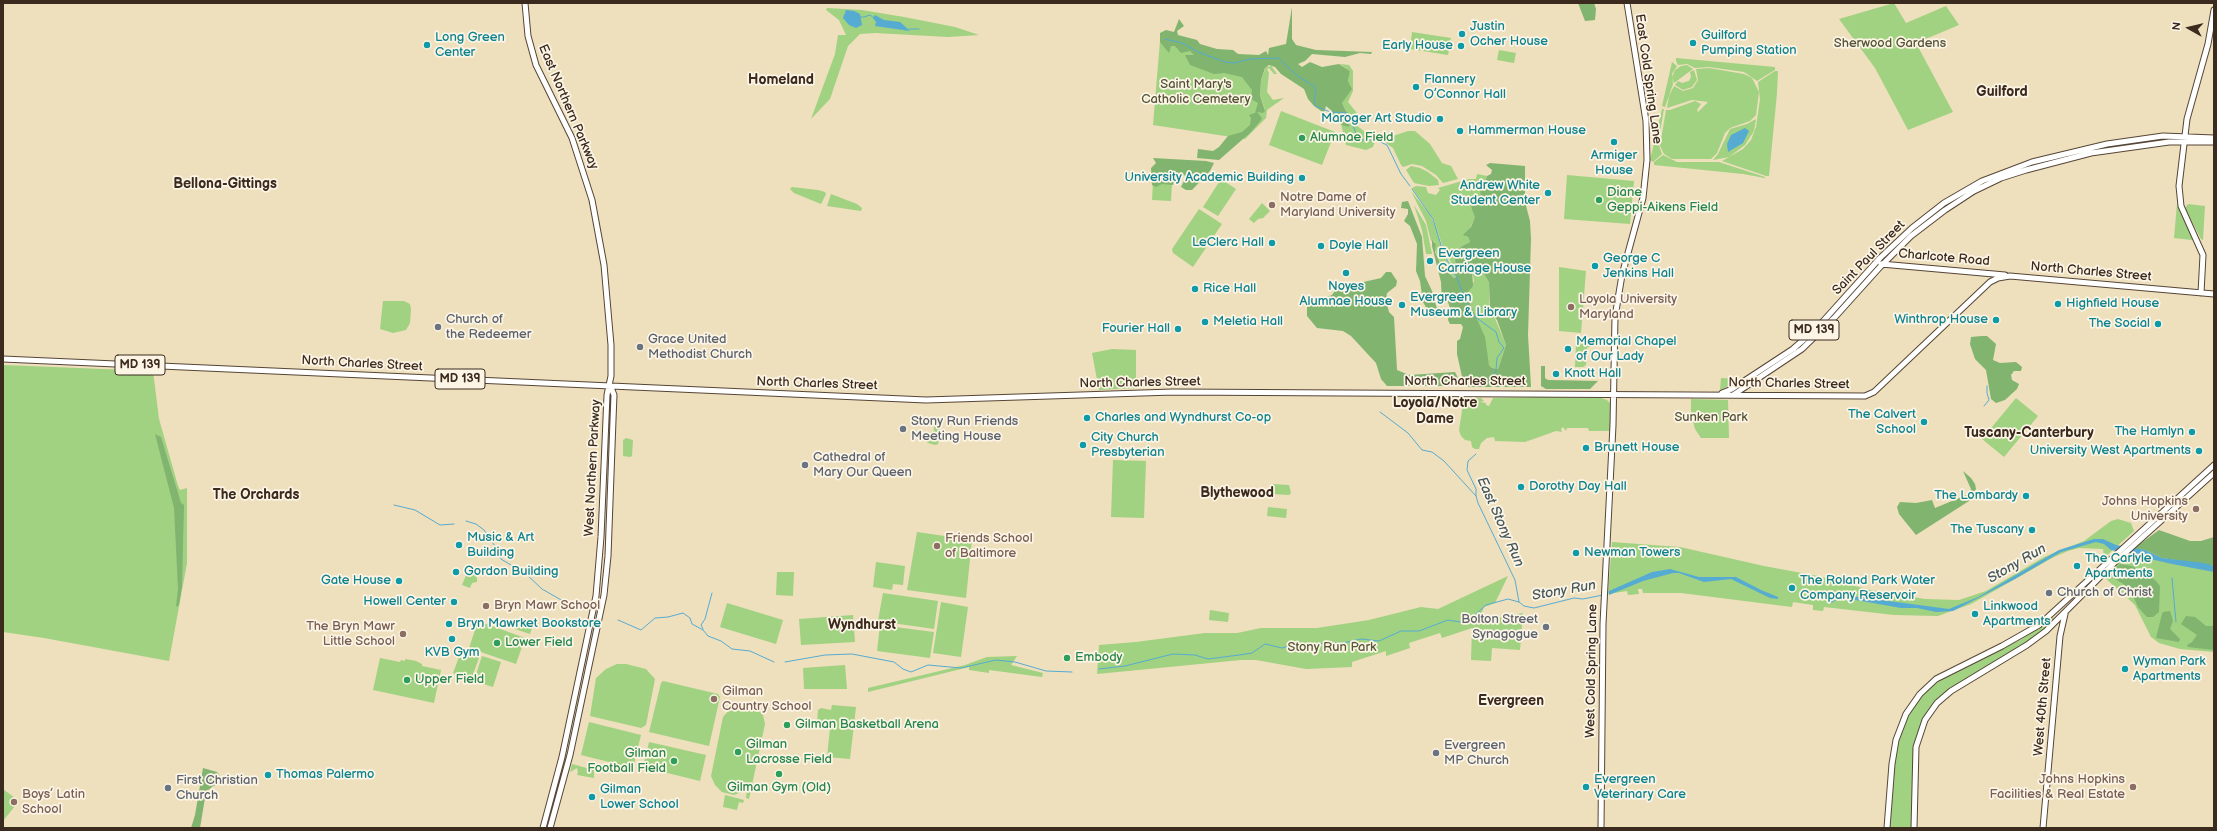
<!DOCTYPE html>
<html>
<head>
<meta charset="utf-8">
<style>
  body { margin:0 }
  #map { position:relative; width:2217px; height:831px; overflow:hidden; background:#eedfbd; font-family:"Balsamiq Sans",sans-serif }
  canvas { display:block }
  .frame { position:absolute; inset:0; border:4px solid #3b2a1e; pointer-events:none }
  .north { position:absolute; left:2169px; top:8px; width:40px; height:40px; -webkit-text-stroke:3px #fcf5e5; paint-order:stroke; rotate:278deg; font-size:11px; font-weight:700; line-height:16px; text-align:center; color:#3b2a1e }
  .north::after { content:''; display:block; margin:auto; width:14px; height:18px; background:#3b2a1e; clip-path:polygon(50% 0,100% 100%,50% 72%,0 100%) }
</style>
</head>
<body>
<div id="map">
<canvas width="2217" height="831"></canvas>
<div class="frame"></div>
<div class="north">N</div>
</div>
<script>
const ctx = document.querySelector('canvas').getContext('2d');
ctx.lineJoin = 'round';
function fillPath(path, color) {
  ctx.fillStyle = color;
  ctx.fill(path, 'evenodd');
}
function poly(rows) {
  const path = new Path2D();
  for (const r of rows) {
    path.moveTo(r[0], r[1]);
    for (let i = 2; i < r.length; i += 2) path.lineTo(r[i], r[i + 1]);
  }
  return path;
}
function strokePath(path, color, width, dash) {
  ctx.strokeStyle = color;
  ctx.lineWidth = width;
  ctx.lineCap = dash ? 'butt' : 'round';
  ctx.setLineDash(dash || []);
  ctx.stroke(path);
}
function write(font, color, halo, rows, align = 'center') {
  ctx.font = font + ' "Balsamiq Sans",sans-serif';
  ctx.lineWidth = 3.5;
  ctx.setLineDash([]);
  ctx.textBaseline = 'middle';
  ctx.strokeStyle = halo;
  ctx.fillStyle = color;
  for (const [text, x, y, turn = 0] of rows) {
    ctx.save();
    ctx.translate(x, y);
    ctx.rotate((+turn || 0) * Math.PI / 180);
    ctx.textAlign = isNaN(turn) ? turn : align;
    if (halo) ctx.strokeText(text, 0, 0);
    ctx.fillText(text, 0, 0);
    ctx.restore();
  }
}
fillPath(poly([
  [1894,3,1906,23,1946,6,1959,25,1916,43,1953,112,1908,130,1875,68,1839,19],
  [827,8,862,10,904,17,955,27,979,35,948,37,875,33,860,34,848,46,830,99,811,119,835,54,838,35,846,35,839,20,826,10],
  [1412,32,1451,38,1448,55,1410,49],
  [1160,41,1222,59,1260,74,1259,100,1265,110,1260,94,1261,80,1266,67,1273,66,1272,67,1277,74,1274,74,1269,68,1267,69,1269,73,1267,92,1273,100,1284,98,1267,110,1266,118,1245,139,1153,125],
  [1499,50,1516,53,1514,63,1497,60],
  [1676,58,1775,67,1775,70,1757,81,1744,72,1709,67,1695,68,1687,64,1678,65,1676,61],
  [1672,62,1677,66,1672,74,1673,84,1665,107,1662,106],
  [1340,64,1349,65,1353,71,1353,91,1348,102,1357,113,1355,124,1365,132,1368,140,1375,141,1373,147,1366,150,1346,145,1341,124,1348,127,1350,124,1343,118,1347,113,1342,103,1351,87,1348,81,1350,71],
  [1687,65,1693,69,1674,83,1672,77,1675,70,1681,66],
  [1709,68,1744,74,1752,78,1759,92,1756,115,1750,121,1730,128,1725,133,1717,153,1711,159,1672,159,1664,154,1660,146,1666,110,1670,110,1695,101,1701,104,1697,110,1698,112,1708,102,1692,100,1667,108,1669,96,1674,86,1683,91,1693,88,1698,80,1696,69],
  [1694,70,1697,80,1692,87,1683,90,1675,85,1678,81,1682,83,1689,81,1691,77,1690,72],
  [1775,71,1778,71,1777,93,1769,176,1766,176,1722,161,1743,149,1751,140,1756,127,1760,99,1758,82],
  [1662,109,1664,109,1658,143,1662,154,1653,162,1650,160],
  [1281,111,1335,132,1322,165,1269,145],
  [1756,119,1754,131,1745,145,1729,157,1713,160,1718,154,1730,129,1747,124],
  [1408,131,1415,131,1430,144,1442,163,1451,166,1458,179,1443,183,1436,175,1422,166,1412,164,1403,167,1401,165,1393,148,1386,143,1390,137],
  [1663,155,1677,162,1719,162,1765,177,1765,178,1743,174,1654,165,1654,162],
  [1411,166,1420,168,1428,172,1438,180,1439,185,1429,186,1414,183,1406,170],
  [1477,174,1487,176,1485,182,1481,187,1481,199,1476,201,1471,207,1476,215,1466,237,1468,237,1470,242,1462,246,1455,253,1457,274,1454,278,1439,260,1435,250,1436,244,1434,241,1431,241,1426,221,1411,191,1430,215,1436,227,1444,255,1449,264,1451,262,1445,254,1434,220,1412,188,1416,186,1426,187,1428,193,1436,195,1440,190,1438,188,1469,179,1476,179],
  [1567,175,1634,181,1630,224,1564,219],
  [1221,179,1236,189,1218,216,1203,207],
  [1153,182,1172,183,1171,201,1152,200],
  [792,187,818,190,825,192,826,194,821,204,794,193,790,189],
  [831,194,857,204,862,208,861,211,827,206],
  [1262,203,1270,211,1263,218,1258,219,1254,223,1249,219],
  [2177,204,2193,238,2192,240,2174,238],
  [2188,204,2205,206,2203,240,2201,239,2185,208],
  [1414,205,1426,225,1432,254,1426,254,1422,230],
  [1199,209,1222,224,1193,267,1173,253,1172,249],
  [1474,263,1479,266,1489,282,1489,304,1506,345,1498,369,1492,368,1489,365,1481,329,1468,299,1467,293,1474,281,1472,269],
  [1559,267,1586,271,1581,333,1559,331],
  [383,301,404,301,410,304,411,309,410,323,406,330,393,333,380,329],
  [1580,339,1587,340,1593,345,1587,348,1586,365,1583,367,1575,367,1576,343,1580,343],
  [1112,349,1136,350,1136,388,1099,390,1092,353],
  [3,365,153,371,159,419,178,486,180,490,187,488,187,563,169,661,44,638,3,632],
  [1721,378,1740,379,1741,380,1720,390],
  [1540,397,1601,398,1607,400,1610,403,1610,431,1589,431,1588,428,1567,428,1566,431,1563,427,1561,429,1562,432,1556,431,1525,442,1495,441,1494,437,1487,438,1481,443,1479,449,1475,449,1472,447,1471,441,1465,440,1461,436,1459,430,1464,398,1481,398,1484,401,1480,402,1486,403,1486,405,1489,406,1493,398],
  [2016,398,2038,416,2004,457,1982,439],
  [1691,399,1728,400,1729,438,1701,438,1695,429,1691,413],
  [939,421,940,430,934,433,939,438,938,444,935,445,928,443,926,441,928,433,933,432,934,430,934,423],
  [626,438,633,440,632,456,630,457,623,456,623,440],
  [1113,460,1146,461,1144,518,1111,517],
  [1273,484,1289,485,1291,493,1289,495,1273,494,1271,492],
  [1268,507,1287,509,1286,518,1267,516],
  [2118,519,2131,523,2134,531,2104,558,2103,549,2079,548,2068,551,2054,557,1971,604,1938,616,1894,615,1824,607,1823,611,1813,610,1813,605,1793,602,1792,607,1681,593,1643,593,1642,589,1638,589,1639,594,1628,595,1627,591,1608,594,1612,542,1680,547,1764,566,1818,576,1870,590,1925,599,1959,600,1986,591,2044,557,2084,541,2111,521],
  [917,532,972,540,966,598,907,590],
  [2130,552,2214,568,2214,652,2180,649,2159,643,2151,637,2135,605,2104,577],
  [876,562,905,566,903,585,893,584,892,590,873,587],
  [469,568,477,570,475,575,477,578,477,582,472,583,470,588,462,585],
  [777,572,794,572,793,596,776,595],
  [1508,576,1495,603,1484,607,1478,622,1523,613,1520,650,1492,648,1491,661,1471,660,1472,628,1442,638,1440,633,1409,643,1410,648,1386,656,1386,651,1352,662,1352,667,1306,669,1256,660,1241,660,1097,674,1099,645,1136,642,1205,633,1237,633,1261,628,1317,628,1369,620,1421,607,1438,609],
  [883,593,938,601,934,629,878,621],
  [941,602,968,607,961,657,933,653],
  [727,603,783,620,776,644,720,627],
  [1210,610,1229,613,1228,622,1209,620],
  [853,615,855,642,801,645,799,619],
  [2053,617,2054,621,2036,637,1958,684,1923,720,1915,742,1913,758,1912,828,1889,828,1896,750,1906,720,1919,700,1927,690,1944,678,2022,639],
  [514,618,533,625,530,634,515,629,516,624,512,622],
  [478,621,525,638,516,664,469,648],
  [880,625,934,632,930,658,877,651],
  [462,649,480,655,471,680,453,673],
  [482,656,501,662,493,687,474,681],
  [1017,656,1011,665,1043,673,1042,677,989,670,989,673,969,670,969,667,868,692,868,688,965,665,987,657],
  [380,658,400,662,401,660,405,661,405,659,416,661,422,664,422,666,441,670,434,703,373,690],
  [617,664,626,664,646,669,655,679,646,725,641,728,590,716,596,678,606,669],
  [845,665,847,689,804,689,803,668],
  [663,681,718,694,720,697,709,746,649,732,661,683],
  [741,704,757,708,763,715,765,724,749,799,746,798,747,790,734,795,722,792,715,785,711,776,723,717,732,707],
  [832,705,856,707,850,759,827,757,830,728,822,727,817,724,818,710,821,708,831,710],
  [589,722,641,735,633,768,581,755],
  [649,742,706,755,700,781,643,767],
  [572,764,594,770,594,778,577,775,578,772,577,768,570,772],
  [3,789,19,801,3,821],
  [725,795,744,800,743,803,739,802,737,810,723,807]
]), '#a0d281');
fillPath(poly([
  [1578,3,1594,3,1596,9,1595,20,1585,21],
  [1292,7,1292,39,1296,45,1316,50,1372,52,1371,54,1360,53,1345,57,1312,54,1305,61,1298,64,1302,67,1310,62,1322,67,1339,64,1350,71,1348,81,1352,89,1342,103,1347,113,1343,118,1350,125,1348,127,1342,125,1333,118,1331,116,1332,111,1326,106,1324,113,1314,106,1308,99,1304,89,1281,74,1275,67,1269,65,1265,68,1261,80,1260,95,1265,111,1263,113,1257,112,1262,118,1261,120,1251,132,1219,160,1197,158,1198,149,1213,151,1219,147,1228,136,1242,132,1250,125,1251,118,1249,115,1255,113,1258,103,1251,99,1252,90,1242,77,1224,73,1214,74,1190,65,1185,55,1194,55,1190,51,1181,53,1175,46,1171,46,1169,53,1160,42,1160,33,1166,30,1174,32,1179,19,1184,26,1177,31,1178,35,1197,40,1200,44,1217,49,1233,50,1238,54,1259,55,1266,51,1268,55,1269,48,1286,44],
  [1153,158,1206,161,1214,163,1210,171,1192,190,1186,190,1181,187,1185,179,1186,176,1183,175,1175,177,1173,185,1162,184,1156,187,1152,185,1151,168,1156,163],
  [1490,163,1525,166,1525,202,1530,221,1531,239,1528,335,1531,387,1469,387,1463,381,1457,354,1457,341,1460,339,1463,327,1461,324,1450,324,1448,320,1450,308,1448,302,1442,303,1441,282,1432,246,1432,240,1436,244,1435,252,1441,265,1454,278,1456,277,1455,253,1462,246,1470,242,1468,237,1463,235,1471,227,1475,217,1471,207,1476,201,1481,199,1480,189,1485,182,1487,176,1491,174,1492,170,1486,165],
  [1474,263,1479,266,1489,282,1490,312,1497,320,1506,345,1498,369,1492,368,1489,365,1485,337,1468,299,1467,293,1473,286,1472,269],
  [1408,201,1422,237,1425,276,1432,291,1439,316,1435,317,1431,316,1423,302,1420,281,1416,271,1417,244,1410,226,1404,221,1408,214,1408,209,1401,208,1402,202],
  [1386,272,1391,272,1397,281,1396,286,1387,293,1386,300,1389,312,1394,317,1397,370,1409,375,1455,372,1458,378,1453,386,1387,386,1381,379,1376,363,1351,336,1343,331,1317,328,1307,316,1307,306,1332,295,1337,288,1381,278],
  [1982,336,1987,336,1996,344,1993,360,2000,363,2016,362,2022,367,2021,371,2014,371,2011,375,2012,380,2019,384,2017,389,2005,400,1996,403,1991,399,1986,370,1975,359,1970,344,1971,337],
  [1541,366,1545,366,1545,378,1548,380,1598,381,1590,389,1546,389,1541,386],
  [155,434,161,437,181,503,184,505,182,586,179,605,176,607,178,589,174,508],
  [1963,471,1971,478,1975,484,1976,489,1969,501,1916,535,1899,514,1897,507,1900,502,1916,503,1932,500,1935,508,1969,494,1971,489],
  [2159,530,2190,541,2201,541,2214,537,2214,566,2162,558,2145,550,2133,549],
  [2120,564,2132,566,2147,574,2156,581,2160,586,2159,612,2153,617,2147,617,2138,607,2133,596,2128,593,2125,585,2110,576,2110,573],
  [2170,611,2173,621,2170,629,2180,639,2179,642,2156,638,2162,614,2163,612],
  [2186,616,2195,617,2206,626,2214,626,2214,650,2188,647,2187,645,2192,642,2197,635,2181,624],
  [203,768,217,772,220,776,220,780,218,785,213,786,206,792,200,828,191,828,195,815]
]), '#80b46f');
fillPath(poly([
  [846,10,854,11,860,14,862,25,856,28,849,25,843,18],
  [875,15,884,20,900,22,910,31,875,26,876,22,873,18],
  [1745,128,1749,131,1743,143,1728,152,1727,144,1731,135],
  [2094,539,2103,539,2116,545,2145,550,2162,558,2204,563,2214,566,2214,572,2172,564,2111,550,2104,544,2096,542,2061,552,2015,579,1953,611,1936,612,1917,608,1901,608,1850,599,1838,599,1831,603,1829,599,1837,596,1851,596,1949,609,1978,597,2059,550],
  [1670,569,1699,577,1736,577,1761,590,1778,597,1778,599,1770,598,1731,579,1704,582,1679,573,1673,573,1643,581,1609,595,1609,591,1652,572]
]), '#56abd2');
strokePath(poly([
  [860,17,863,17],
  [864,17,870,15,874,18],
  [909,29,919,29],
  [1165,39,1182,43,1198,52,1225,62,1234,63,1250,59,1278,58,1299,77,1314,86,1316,93,1314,102,1316,106,1330,112,1348,113,1358,138,1362,140,1376,140,1387,145,1401,174,1410,186],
  [1412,189,1433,219,1444,255,1453,269,1470,310,1474,316,1496,332,1499,342,1504,348,1497,358,1496,370,1489,383],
  [1984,406,1989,400,1987,393,1987,386],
  [1380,412,1408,433,1422,450,1432,452,1444,461,1476,496],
  [1476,454,1468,461,1467,470,1476,489,1476,496,1478,503,1515,580,1519,602],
  [394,505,415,510,440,525,454,524],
  [466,521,476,524,484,530,497,549,501,559,526,574,542,589,563,601,582,609],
  [2172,578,2176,622],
  [618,620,641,630,655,618,668,617,683,613,690,618,692,624,703,630,708,636,721,641,732,649,750,651,774,662],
  [703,629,701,625,705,619,712,593],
  [785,662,825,655,852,654,894,662,903,669,911,672,928,665,961,668,996,660,1015,662,1046,671,1072,672],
  [1099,669,1125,666,1173,654,1195,655,1208,659,1239,655,1252,653,1265,644,1282,648,1297,644,1343,643,1361,639,1379,641,1401,631,1419,631,1448,620,1466,623,1486,605,1508,599,1519,602,1524,606,1534,608,1574,598,1583,599,1603,595]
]), '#56abd2', 1);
const major = poly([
  [525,3,528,36,536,65,572,138,592,200,604,265,611,345,611,376,607,395,601,537,596,596,562,757,543,828],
  [1881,264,2005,275],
  [2201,293,2203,255,2181,206,2179,186,2187,119,2208,44,2214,10],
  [3,359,926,400,1173,392,1865,396,1874,392,1990,282,1998,278,2010,276,2214,294],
  [1722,393,1732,389,1793,349,1817,328,1880,258,1912,228,1944,203,1982,181,2032,162,2107,144,2163,136,2214,138],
  [1733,395,1802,349,1835,317,1880,267,1911,236,1945,210,1974,191,2001,178,2026,170,2091,153,2169,142,2214,142],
  [550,828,570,755,604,595,608,556,613,420,614,395,610,385],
  [1601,828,1603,624,1613,425,1615,317,1622,275,1643,198,1647,160,1646,121,1627,3],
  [1887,828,1892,764,1896,740,1906,714,1920,694,1936,679,2002,646,2039,625,2214,465],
  [1914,828,1916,747,1925,720,1937,703,1951,691,2027,645,2046,631,2113,564,2214,473],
  [2043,828,2060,636,2065,614]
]);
strokePath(major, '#564536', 7);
strokePath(major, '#fff', 5);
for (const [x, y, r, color] of [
  [1462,34,4,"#0f9aa8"],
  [1693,43,4,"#0f9aa8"],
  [427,45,4,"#0f9aa8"],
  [1461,46,4,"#0f9aa8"],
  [1416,87,4,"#0f9aa8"],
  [1440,119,4,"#0f9aa8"],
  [1460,131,4,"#0f9aa8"],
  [1302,138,4,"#2e9e5b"],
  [1614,142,4,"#0f9aa8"],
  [1302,178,4,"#0f9aa8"],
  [1548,193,4,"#0f9aa8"],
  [1599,200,4,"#2e9e5b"],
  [1272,205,4,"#8d6e63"],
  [1272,243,4,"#0f9aa8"],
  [1321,246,4,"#0f9aa8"],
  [1430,261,4,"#0f9aa8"],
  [1595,266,4,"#0f9aa8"],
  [1346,273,4,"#0f9aa8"],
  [1195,289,4,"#0f9aa8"],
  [2058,304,4,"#0f9aa8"],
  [1402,305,4,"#0f9aa8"],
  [1571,307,4,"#8d6e63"],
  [1996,320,4,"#0f9aa8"],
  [1205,322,4,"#0f9aa8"],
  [2158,324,4,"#0f9aa8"],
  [438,327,4,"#6b7280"],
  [1178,329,4,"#0f9aa8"],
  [640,347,4,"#6b7280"],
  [1568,349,4,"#0f9aa8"],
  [1556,374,4,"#0f9aa8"],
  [1087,418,4,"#0f9aa8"],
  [1924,422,4,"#0f9aa8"],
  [903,429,4,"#6b7280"],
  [2192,432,4,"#0f9aa8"],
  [1083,445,4,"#0f9aa8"],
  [1586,448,4,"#0f9aa8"],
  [2199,451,4,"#0f9aa8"],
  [805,465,4,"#6b7280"],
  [1521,487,4,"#0f9aa8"],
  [2026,496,4,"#0f9aa8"],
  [2196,509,4,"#8d6e63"],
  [2032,530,4,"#0f9aa8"],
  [459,545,4,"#0f9aa8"],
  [937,546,4,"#8d6e63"],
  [1576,553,4,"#0f9aa8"],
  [2077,566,4,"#0f9aa8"],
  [456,572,4,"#0f9aa8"],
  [399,581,4,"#0f9aa8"],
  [1792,588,4,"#0f9aa8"],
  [2049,593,4,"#6b7280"],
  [454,602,4,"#0f9aa8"],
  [486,606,4,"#8d6e63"],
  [1975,614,4,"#0f9aa8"],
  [449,624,4,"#0f9aa8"],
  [1546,627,4,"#6b7280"],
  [403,634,4,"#8d6e63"],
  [452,639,4,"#0f9aa8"],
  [497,643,4,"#2e9e5b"],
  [1067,658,4,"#2e9e5b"],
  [2125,669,4,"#0f9aa8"],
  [407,680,4,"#2e9e5b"],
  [714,699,4,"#8d6e63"],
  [787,725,4,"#2e9e5b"],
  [738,752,4,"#2e9e5b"],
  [1436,753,4,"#6b7280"],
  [674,761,4,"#2e9e5b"],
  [779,774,4,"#2e9e5b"],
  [268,775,4,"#0f9aa8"],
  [1586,787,4,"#0f9aa8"],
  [2133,787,4,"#8d6e63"],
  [168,788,4,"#6b7280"],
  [592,797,4,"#0f9aa8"],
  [14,802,4,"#8d6e63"]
]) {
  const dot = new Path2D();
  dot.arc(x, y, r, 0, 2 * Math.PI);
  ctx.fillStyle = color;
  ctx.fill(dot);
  strokePath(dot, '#fcf5e5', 1.5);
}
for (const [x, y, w] of [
  [1814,330,50],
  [140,365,50],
  [460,379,50]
]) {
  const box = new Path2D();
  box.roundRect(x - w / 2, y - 10, w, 20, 3);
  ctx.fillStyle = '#fcf5e5';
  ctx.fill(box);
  strokePath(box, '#3b2a1e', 1);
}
write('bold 12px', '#3b2a1e', null, [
  ["MD 139",1814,330],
  ["MD 139",140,365],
  ["MD 139",460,379]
]);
write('13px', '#0d838f', '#fcf5e5', [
  ["Justin",1470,27],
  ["Ocher House",1470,42],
  ["Guilford",1701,36],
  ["Pumping Station",1701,51],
  ["Long Green",435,38],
  ["Center",435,53],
  ["Early House",1453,46,"right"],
  ["Flannery",1424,80],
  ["O’Connor Hall",1424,95],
  ["Maroger Art Studio",1432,119,"right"],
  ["Hammerman House",1468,131],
  ["Armiger",1614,156,"center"],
  ["House",1614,171,"center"],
  ["University Academic Building",1294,178,"right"],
  ["Andrew White",1540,186,"right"],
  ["Student Center",1540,201,"right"],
  ["LeClerc Hall",1264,243,"right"],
  ["Doyle Hall",1329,246],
  ["Evergreen",1438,254],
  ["Carriage House",1438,269],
  ["George C",1603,259],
  ["Jenkins Hall",1603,274],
  ["Noyes",1346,287,"center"],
  ["Alumnae House",1346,302,"center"],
  ["Rice Hall",1203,289],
  ["Evergreen",1410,298],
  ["Museum & Library",1410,313],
  ["Highfield House",2066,304],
  ["Winthrop House",1988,320,"right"],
  ["Meletia Hall",1213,322],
  ["The Social",2150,324,"right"],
  ["Fourier Hall",1170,329,"right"],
  ["Memorial Chapel",1576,342],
  ["of Our Lady",1576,357],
  ["Knott Hall",1564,374],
  ["The Calvert",1916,415,"right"],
  ["School",1916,430,"right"],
  ["Charles and Wyndhurst Co-op",1095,418],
  ["The Hamlyn",2184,432,"right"],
  ["City Church",1091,438],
  ["Presbyterian",1091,453],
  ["Brunett House",1594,448],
  ["University West Apartments",2191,451,"right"],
  ["Dorothy Day Hall",1529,487],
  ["The Lombardy",2018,496,"right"],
  ["The Tuscany",2024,530,"right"],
  ["Music & Art",467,538],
  ["Building",467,553],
  ["Newman Towers",1584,553],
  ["The Carlyle",2085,559],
  ["Apartments",2085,574],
  ["Gordon Building",464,572],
  ["Gate House",391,581,"right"],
  ["The Roland Park Water",1800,581],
  ["Company Reservoir",1800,596],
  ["Howell Center",446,602,"right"],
  ["Linkwood",1983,607],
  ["Apartments",1983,622],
  ["Bryn Mawrket Bookstore",457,624],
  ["KVB Gym",452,653,"center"],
  ["Wyman Park",2133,662],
  ["Apartments",2133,677],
  ["Thomas Palermo",276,775],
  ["Evergreen",1594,780],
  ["Veterinary Care",1594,795],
  ["Gilman",600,790],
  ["Lower School",600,805]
], 'left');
write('13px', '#545437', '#fcf5e5', [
  ["Sherwood Gardens",1890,44],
  ["Saint Mary's",1196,85],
  ["Catholic Cemetery",1196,100],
  ["Sunken Park",1711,418],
  ["Stony Run Park",1332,648]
]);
write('13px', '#3b2a1e', '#fcf5e5', [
  ["East Cold Spring Lane",1648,79,82],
  ["East Northern Parkway",568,107,67],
  ["Saint Paul Street",1869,258,-46],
  ["Charlcote Road",1944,258,5],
  ["North Charles Street",2091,272,5],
  ["North Charles Street",362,364,3],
  ["North Charles Street",1465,382],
  ["North Charles Street",1140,383,-1],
  ["North Charles Street",817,384,2],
  ["North Charles Street",1789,384,1],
  ["West Northern Parkway",593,468,-87],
  ["West Cold Spring Lane",1592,671,-89],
  ["West 40th Street",2043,707,-85]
]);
write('13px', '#27864d', '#fcf5e5', [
  ["Alumnae Field",1310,138],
  ["Diane",1607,193],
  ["Geppi-Aikens Field",1607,208],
  ["Lower Field",505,643],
  ["Embody",1075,658],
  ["Upper Field",415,680],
  ["Gilman Basketball Arena",795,725],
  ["Gilman",746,745],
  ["Lacrosse Field",746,760],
  ["Gilman",666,754,"right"],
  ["Football Field",666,769,"right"],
  ["Gilman Gym (Old)",779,788,"center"]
], 'left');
write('13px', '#785e54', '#fcf5e5', [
  ["Notre Dame of",1280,198],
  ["Maryland University",1280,213],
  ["Loyola University",1579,300],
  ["Maryland",1579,315],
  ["Johns Hopkins",2188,502,"right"],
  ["University",2188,517,"right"],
  ["Friends School",945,539],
  ["of Baltimore",945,554],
  ["Bryn Mawr School",494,606],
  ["The Bryn Mawr",395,627,"right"],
  ["Little School",395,642,"right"],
  ["Gilman",722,692],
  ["Country School",722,707],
  ["Johns Hopkins",2125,780,"right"],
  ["Facilities & Real Estate",2125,795,"right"],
  ["Boys’ Latin",22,795],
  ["School",22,810]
], 'left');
write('13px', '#5b616d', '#fcf5e5', [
  ["Church of",446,320],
  ["the Redeemer",446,335],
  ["Grace United",648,340],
  ["Methodist Church",648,355],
  ["Stony Run Friends",911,422],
  ["Meeting House",911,437],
  ["Cathedral of",813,458],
  ["Mary Our Queen",813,473],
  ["Church of Christ",2057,593],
  ["Bolton Street",1538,620,"right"],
  ["Synagogue",1538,635,"right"],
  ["Evergreen",1444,746],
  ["MP Church",1444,761],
  ["First Christian",176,781],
  ["Church",176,796]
], 'left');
write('bold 14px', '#3b2a1e', '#fcf5e5', [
  ["Homeland",781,80],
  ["Guilford",2002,92],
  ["Bellona-Gittings",225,184],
  ["Loyola/Notre",1435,403],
  ["Dame",1435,419],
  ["Tuscany-Canterbury",2029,433],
  ["Blythewood",1237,493],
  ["The Orchards",256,495],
  ["Wyndhurst",862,625],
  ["Evergreen",1511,701]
]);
write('italic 14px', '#44575d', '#fcf5e5', [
  ["East Stony Run",1500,522,66],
  ["Stony Run",2017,564,-30],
  ["Stony Run",1564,591,-10]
]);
</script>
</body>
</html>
